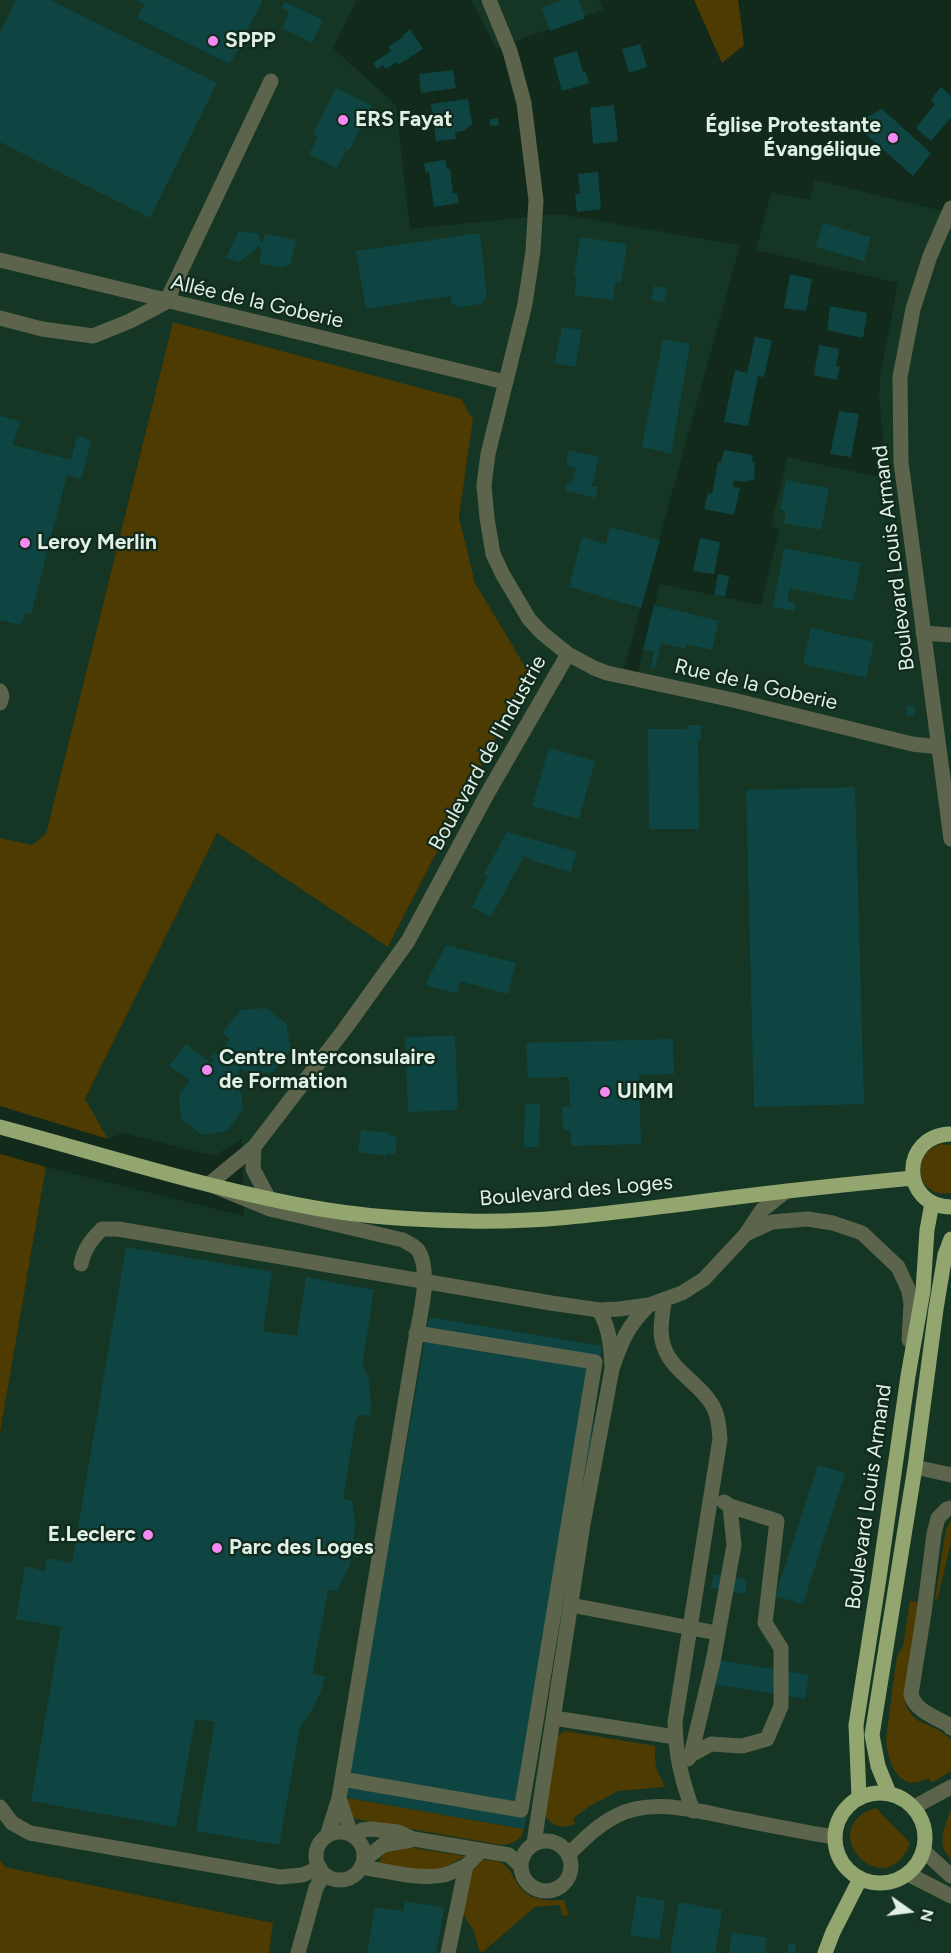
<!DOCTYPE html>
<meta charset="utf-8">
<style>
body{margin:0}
#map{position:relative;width:951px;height:1953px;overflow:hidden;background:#112a1c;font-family:Figtree,sans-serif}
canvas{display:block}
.north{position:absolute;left:879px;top:1881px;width:60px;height:60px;-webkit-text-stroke:4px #112a1c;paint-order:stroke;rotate:104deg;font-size:16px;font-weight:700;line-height:24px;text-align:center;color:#e1f0e6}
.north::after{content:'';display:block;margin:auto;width:21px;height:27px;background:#e1f0e6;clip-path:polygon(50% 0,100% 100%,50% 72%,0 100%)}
</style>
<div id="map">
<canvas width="951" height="1953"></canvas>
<div class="north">N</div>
</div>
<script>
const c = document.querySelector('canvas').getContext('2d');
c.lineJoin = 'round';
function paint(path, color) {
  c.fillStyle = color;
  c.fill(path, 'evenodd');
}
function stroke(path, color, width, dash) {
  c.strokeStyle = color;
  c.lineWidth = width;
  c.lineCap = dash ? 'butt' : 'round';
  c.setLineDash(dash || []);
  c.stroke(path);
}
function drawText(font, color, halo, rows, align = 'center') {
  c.font = font + ' Figtree,sans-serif';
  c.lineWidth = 4.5;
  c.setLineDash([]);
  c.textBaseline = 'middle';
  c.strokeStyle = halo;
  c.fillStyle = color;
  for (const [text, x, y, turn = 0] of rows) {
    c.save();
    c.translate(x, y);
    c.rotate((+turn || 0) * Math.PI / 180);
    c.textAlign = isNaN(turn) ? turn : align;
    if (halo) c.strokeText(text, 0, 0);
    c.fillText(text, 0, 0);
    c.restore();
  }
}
const built = new Path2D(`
 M0 0H357L333 48 396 105 410 229 558 214 740 245 620 683 634 687 660 584 761 605 779 529 771 526 787 457 888 479 879 399 880 377 898 283 756 250 771 192 809 200 815 180 951 213V1953H269L273 1923 5 1867 0 1860V1433L46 1167 244 1216 242 1139 214 1156 123 1133 108 1139 85 1100 217 833 389 946 529 673 475 583 459 517 473 420 173 322 46 834 32 846 0 838Z
 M471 0H599L603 10 496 48Z`);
const green = new Path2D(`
 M694 0H738L744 45 722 63Z
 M173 322 461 399 473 420 459 517 475 583 529 673 388 947 217 833 85 1099 108 1139 0 1106V838L32 845 46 834Z
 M940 1144 951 1145V1193C918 1199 908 1156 940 1144Z
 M0 1154 46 1167 0 1433Z
 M951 1521V1542L937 1601 935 1600 946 1529Z
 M910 1601 919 1603 905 1702C913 1729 935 1721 951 1740V1771L932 1783 928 1778C899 1795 887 1761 886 1738L897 1656 903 1646Z
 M565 1731 655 1746C655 1755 655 1765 658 1773 661 1778 663 1781 664 1787L618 1791 590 1806 573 1818 575 1824C563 1829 552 1827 545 1815L558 1736Z
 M348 1798 524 1829C521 1841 512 1844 501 1845L356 1819 353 1818 347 1807Z
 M876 1808 910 1843C886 1908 811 1828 876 1808Z
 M951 1810V1859C936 1845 944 1827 951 1810Z
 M406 1847 465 1856 444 1869 429 1872 378 1863 385 1852Z
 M0 1860 5 1867 273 1923 269 1953H0Z
 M483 1860C489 1860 497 1860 502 1863 515 1871 515 1891 535 1898 545 1901 554 1900 564 1900L569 1915 563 1916 559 1905 535 1907 484 1951 480 1952 474 1931 466 1919 463 1912 468 1875Z`);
const building = new Path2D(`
 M16 0H50L217 83 150 218 0 142V33Z
 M136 0H263L230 64 137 18 145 4Z
 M564 0H579L585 18 550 31 541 8Z
 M285 2 323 20 312 43 282 28 289 12 282 8Z
 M410 29 423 49 399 64 397 62 386 69 383 65 377 69 373 63 391 51 388 47 403 37 404 34Z
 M640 44 647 67 629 73 622 49Z
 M577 51 583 73 586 72 589 83 562 91 553 58Z
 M453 70 456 88 421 93 419 74Z
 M941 87 951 96V117L931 141 916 128 935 104 931 100Z
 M336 88 372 106 349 151 346 150 337 168 309 154 318 137 313 134Z
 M468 99 472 124 463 131 455 132 456 139 436 141 431 104Z
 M614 105 618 141 593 144 590 108Z
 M882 109 931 153 913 176 854 124Z
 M498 118 499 125 490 126V119Z
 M445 160 447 169H450L453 194 457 193 459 203 434 207 429 172 426 173 424 163Z
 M598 172 601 209 577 212 575 194H580L578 174Z
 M823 223 871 237 864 261 816 247Z
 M239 231 259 234 258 239 263 243 265 234 296 240 291 263 283 268 259 263 262 249 257 245V248L239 262 226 258Z
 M480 233 487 299H484V303L457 308 456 304H452L450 296 366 309 356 251Z
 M580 237 627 244 621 283 615 282 613 300 574 295 577 277 574 276Z
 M790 274 812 279 806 311 784 308Z
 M654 286 667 288 664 302 651 300Z
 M830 306 867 313 863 338 827 330Z
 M562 327 582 330 575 367 555 363Z
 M755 337 772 340 764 377 758 376 748 426 724 422 735 370 747 373Z
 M663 339 690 344 671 454 642 447Z
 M819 345 839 349 836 366H840L837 380 814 375Z
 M839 411 859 414 851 457 830 454Z
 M0 416 20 421 13 445 71 460 77 436 91 440 81 479 67 475 31 614 25 613 21 625 0 620Z
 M569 450 599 457 592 486 598 487 595 498 565 491 567 485 573 481 576 468 566 465Z
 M724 450 753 455 752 462 755 463 754 471 755 479 745 482 734 480 733 487 740 488 734 515 704 509 708 493 712 494 718 462H721Z
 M786 480 829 488 821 530 784 523 786 511 780 510Z
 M610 527 660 540 641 608 569 587 582 537 606 544Z
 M700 538 720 542 714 574 693 571Z
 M784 548 861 563 853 601 790 588 787 601 795 603 794 611 773 607Z
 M718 574 729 576 725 597 714 595Z
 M654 605 719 621 712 650 687 644 686 649 661 643 655 668 651 667 654 652 643 649Z
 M811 628 874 642 866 678 803 664Z
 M906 706H914L915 715 907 716Z
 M687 725H701V739L698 740 699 829H649L648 729H687Z
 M549 748 595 761 579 819 532 806Z
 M855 787 864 1104 754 1107 746 790Z
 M507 832 577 852 571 872 530 860V859L524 856 491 917 472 907 488 876 484 874Z
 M446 945 516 963 508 994 460 981 457 993 425 985Z
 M266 1008 286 1023 291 1049 274 1072 249 1075 240 1068 236 1078 233 1076 231 1079 240 1086 243 1109 227 1131 202 1135 181 1119 179 1095 190 1080 169 1066 186 1044 211 1063 214 1060 210 1057 214 1052 218 1055 230 1039 223 1033 240 1010Z
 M455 1036 458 1110 408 1112 405 1037Z
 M673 1039 674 1074 639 1075 641 1144 571 1146 570 1130H563L562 1107 570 1106 569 1077 528 1078 526 1043Z
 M525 1104H540L539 1147H524Z
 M361 1130 390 1133 389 1136 397 1137 395 1154 387 1153 386 1156 358 1152Z
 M126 1247 272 1272 263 1331 297 1336 306 1277 374 1290 363 1360V1366L369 1380 371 1408 369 1416 359 1414 358 1418H356L343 1499 352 1501 355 1521 354 1540H360L358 1558 351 1556 350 1565 337 1591 328 1590 313 1670V1675L325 1676 323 1685 315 1705 300 1727 279 1845 196 1831 215 1722 195 1719 176 1827 31 1801 61 1627 16 1619 25 1566 45 1571 47 1558 72 1563Z
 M429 1317 602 1346 589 1458 524 1829 344 1797Z
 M818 1465 845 1473 803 1604 775 1596Z
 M714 1574 747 1580 745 1594 711 1588Z
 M705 1658 809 1675 805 1699 701 1682Z
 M637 1896 665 1901 659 1940 630 1935Z
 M405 1901 444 1908 436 1953H367L375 1907 403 1911Z
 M679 1902 722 1910 715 1953H670Z
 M732 1932 767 1938 765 1953H729Z
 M788 1944H796L795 1953H787Z`);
const minor = new Path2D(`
 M489 0 510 51 524 103 536 200 533 251 525 304 488 454 484 485 487 518 493 554 503 575 529 619 542 633 568 654 594 668 607 673 733 700 912 744 939 747
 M951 208 930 256 913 309 900 377 901 462 951 839
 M0 260 505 382
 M0 318 42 329 93 336 130 321 166 302 271 81
 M923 633 951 635
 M0 691 2 696 0 703
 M254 1147 344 1030 408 941 486 796 568 654
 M269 1199 253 1169 254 1147 209 1184 270 1209 403 1240C408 1243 415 1246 418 1250 433 1274 418 1322 414 1349L339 1798 327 1836
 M746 1234 772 1222 807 1219 833 1223 862 1233 898 1267 909 1291 911 1304 909 1340
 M81 1264C84 1249 91 1240 102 1229H118L551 1303 599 1310 619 1309 649 1305 682 1293 704 1279 746 1234 762 1210 786 1191
 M664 1301C663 1315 658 1332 664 1347 672 1371 698 1382 711 1403 718 1413 719 1427 720 1439L675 1722C676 1757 681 1778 693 1811
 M599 1310C610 1329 611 1347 612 1369 621 1342 628 1325 649 1305
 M915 1467 951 1475
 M951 1508 947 1509 938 1518 934 1534 924 1613 911 1694C914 1710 935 1717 949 1725L951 1728
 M571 1605 717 1633
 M554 1718 675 1737
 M691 1755 711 1744 742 1746 767 1739 781 1706V1648L765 1623 777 1521 730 1506
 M688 1759 691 1755 713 1662 734 1545 730 1506 724 1502
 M342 1779 521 1810 529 1764 595 1362 416 1333
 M339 1798 351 1834
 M0 1807 12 1823 30 1833 280 1877 302 1875 320 1868
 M914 1807 951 1787
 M316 1856a24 24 0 1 1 48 0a24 24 0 1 1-48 0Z
 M353 1836 362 1830 371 1829 398 1832 414 1839 509 1855 521 1866
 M521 1866a25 25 0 1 1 50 0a25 25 0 1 1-50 0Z
 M534 1843 583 1524 612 1369
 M924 1851 951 1876
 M569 1854C583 1840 598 1825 616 1816 654 1796 704 1813 743 1820 774 1826 804 1832 835 1837
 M364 1860 383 1845 411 1840
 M361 1867C388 1871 417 1880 444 1875 451 1873 459 1869 466 1866
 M908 1874 951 1896
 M298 1953 316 1888 324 1874
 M448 1953 466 1866 481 1851`);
const major = new Path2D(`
 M0 1127C104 1155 209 1189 315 1208 365 1217 418 1220 468 1221 543 1223 617 1212 691 1203 765 1193 839 1185 913 1178
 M951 1134C900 1135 900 1206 951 1207
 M835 1838a45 45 0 1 1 90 0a45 45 0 1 1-90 0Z
 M889 1793 878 1766 872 1735 915 1467 936 1309 945 1255 951 1239
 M859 1797 856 1725 879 1578 908 1376 923 1291 927 1230 932 1203
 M825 1953 833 1932 860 1879`);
const markers = [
 [213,41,6,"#f28af2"],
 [343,120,6,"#f28af2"],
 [893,138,6,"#f28af2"],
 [25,543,6,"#f28af2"],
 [207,1070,6,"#f28af2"],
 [605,1092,6,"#f28af2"],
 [148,1535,6,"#f28af2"],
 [217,1548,6,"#f28af2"]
];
const poiNames = [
 ["SPPP",225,41],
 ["ERS Fayat",355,120],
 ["Église Protestante",881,126,"right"],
 ["Évangélique",881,150,"right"],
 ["Leroy Merlin",37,543],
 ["Centre Interconsulaire",219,1058],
 ["de Formation",219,1082],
 ["UIMM",617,1092],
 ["E.Leclerc",136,1535,"right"],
 ["Parc des Loges",229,1548]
];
const streetNames = [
 ["Allée de la Goberie",257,302,13],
 ["Boulevard Louis Armand",894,558,-97],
 ["Rue de la Goberie",756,685,13],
 ["Boulevard de l'Industrie",488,753,-61],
 ["Boulevard des Loges",576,1191,-5],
 ["Boulevard Louis Armand",869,1497,-82]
];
paint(built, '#153624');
paint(green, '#4d3b02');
paint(building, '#0e4543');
stroke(minor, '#5c654b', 15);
stroke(major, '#94a66f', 15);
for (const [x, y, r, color] of markers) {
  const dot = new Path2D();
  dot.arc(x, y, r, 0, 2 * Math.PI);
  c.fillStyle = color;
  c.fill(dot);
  stroke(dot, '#112a1c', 2);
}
drawText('bold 21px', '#e1f0e6', '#112a1c', poiNames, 'left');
drawText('21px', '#e1f0e6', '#112a1c', streetNames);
</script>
